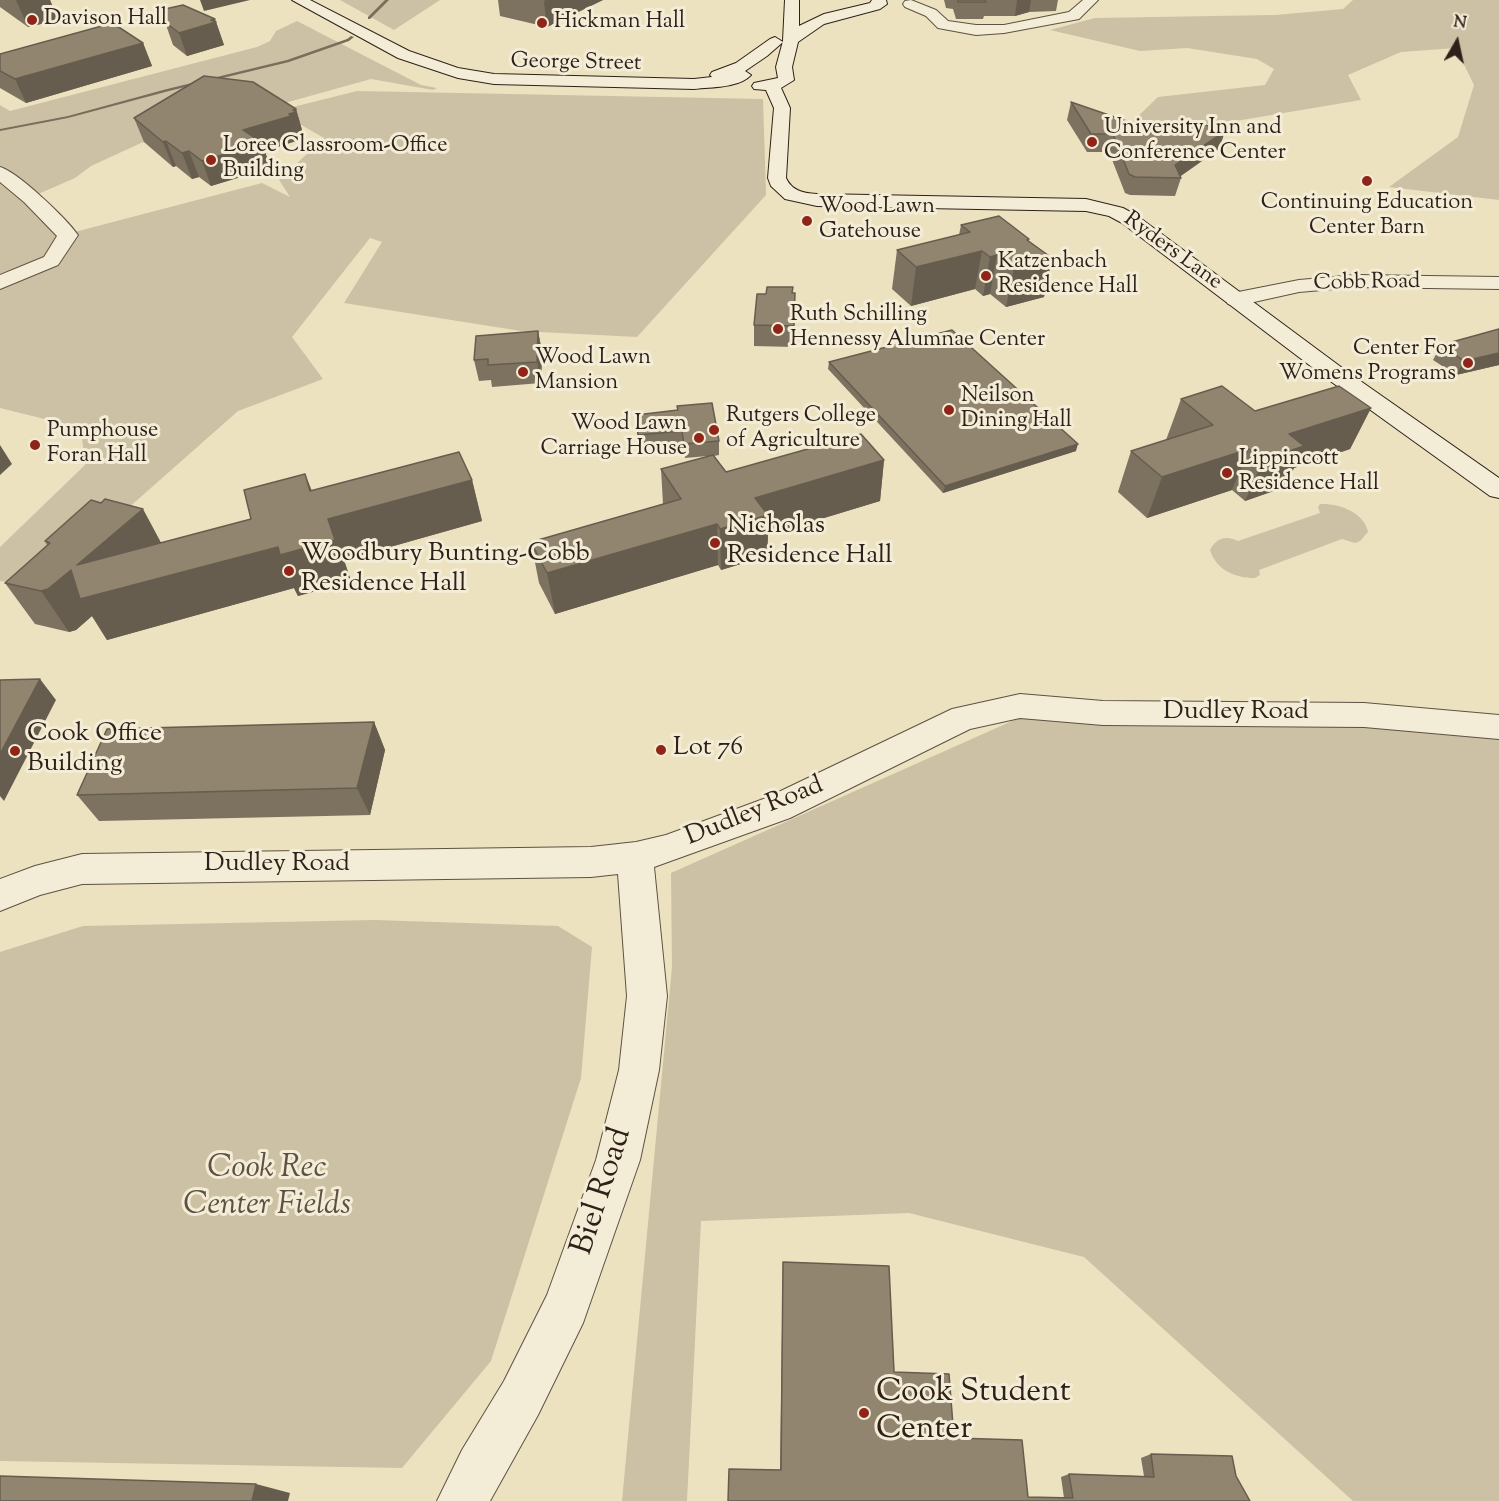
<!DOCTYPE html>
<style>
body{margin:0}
#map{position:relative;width:1499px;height:1501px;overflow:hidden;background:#ece2c0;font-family:"Sorts Mill Goudy",serif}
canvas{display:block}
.north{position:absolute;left:1427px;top:12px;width:60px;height:60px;-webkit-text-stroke:4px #f3ecd6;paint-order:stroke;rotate:9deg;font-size:16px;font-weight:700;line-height:24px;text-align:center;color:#2f2119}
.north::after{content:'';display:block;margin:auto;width:21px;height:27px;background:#2f2119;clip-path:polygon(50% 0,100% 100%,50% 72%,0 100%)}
</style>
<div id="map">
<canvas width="1499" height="1501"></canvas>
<div class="north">N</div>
</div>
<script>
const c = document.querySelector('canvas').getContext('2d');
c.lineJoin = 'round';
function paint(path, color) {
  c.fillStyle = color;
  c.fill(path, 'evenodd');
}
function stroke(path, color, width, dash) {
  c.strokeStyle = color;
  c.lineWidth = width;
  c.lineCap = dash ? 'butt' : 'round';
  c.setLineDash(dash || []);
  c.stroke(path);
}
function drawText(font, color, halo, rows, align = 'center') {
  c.font = font + ' "Sorts Mill Goudy",serif';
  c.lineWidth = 6;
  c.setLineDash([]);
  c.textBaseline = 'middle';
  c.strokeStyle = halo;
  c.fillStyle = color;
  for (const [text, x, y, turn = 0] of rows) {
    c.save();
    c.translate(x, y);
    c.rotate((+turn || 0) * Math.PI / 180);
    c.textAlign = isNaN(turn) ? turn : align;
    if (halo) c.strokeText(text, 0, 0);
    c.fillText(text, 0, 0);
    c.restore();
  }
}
const green = new Path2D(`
 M340 0H440L394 30Z
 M1353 0H1499V200L1389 187 1458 137 1474 85 1456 48 1401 52 1348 75 1361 100 1218 124H1130L1158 97 1265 85 1274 69 1257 59 1187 48 1140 51 1050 30 1095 18 1275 15 1343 9Z
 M297 21 421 85 437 88 433 90 371 79 141 143 91 166 75 178 36 195 67 234 262 183 290 197 279 180 324 138 277 111 357 91 763 99 766 195 637 337 521 331 344 303 382 242 370 238 292 337 323 379 238 411 40 586 0 581V547L85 465 81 428 0 408V105L10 111 257 47 270 41 276 31Z
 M1320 504C1339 503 1365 513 1368 532L1360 541 1355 543 1342 539 1259 570 1260 575 1255 578C1235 578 1216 570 1210 550 1216 538 1226 535 1238 541L1320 513 1318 507Z
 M1039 709 1499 734V1501H1353L1084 1257 909 1213 701 1221 687 1501H622L672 967 671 873Z
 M374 920 558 926 592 947 581 1078 491 1361 402 1468 0 1461V952L83 926Z`);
const stream = new Path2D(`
 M385 0H389L370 19H368V17Z
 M351 36 354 37 349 41 289 62 169 91 68 118 0 131V129L68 116 167 89 287 60 347 39Z`);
const street = new Path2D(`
 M911 0 936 10 948 21 976 25H1004L1069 12 1083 0H1098L1079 19 1004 33 976 35 938 28 926 16 905 7 903 4 905 1Z
 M0 167C18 172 67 219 78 235L58 265 0 289V275L44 257 57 236 24 202 0 182Z
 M1356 275 1499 277V289L1356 287 1299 292 1236 306 1228 304 1225 299 1228 294 1299 280Z
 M1020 694 1103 701 1364 703 1499 715V739L1364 727 1103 725 1020 718 970 729 790 818 654 867 667 996 659 1070 640 1160 583 1323 538 1415 490 1501H437L462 1450 504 1381 547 1295 596 1160 619 1070 627 996 618 874 591 877 82 884 40 895 0 911V879L35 866 82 854 591 847 636 842 666 835 766 798 952 709Z`);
const secondary = new Path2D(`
 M292 0H310L409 51 458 68 494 74 694 79 712 77 710 75 712 72 736 63 770 39 775 37 783 42 767 56 745 71 751 75C739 88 711 87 694 89L494 84 458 78 398 58Z
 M785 0H799V26L824 14 870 3 872 0H886L887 4 880 9 824 24 798 42 792 67 794 80 781 88 790 108 786 178C792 191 803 193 817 194L1086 199 1123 208 1136 215 1349 373 1499 478V498L1490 496 1333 383 1122 223 1109 216 1086 211 817 206 785 199 771 186 768 178 774 108 766 90 754 89 752 86 754 83 778 78 776 67 783 41Z`);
const wall = new Path2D(`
 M0 0H50L58 20 28 27 0 7Z
 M498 0H603L547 27 500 16Z
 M944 0H1058L1056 11 1029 12 1015 16H984L983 19H956L953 9 946 8Z
 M165 22H216L224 45 187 56 173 45Z
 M143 43 152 66 26 103 0 88V54Z
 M1071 102 1135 124 1176 134 1225 131 1219 149 1180 176 1181 178 1175 196 1130 195 1125 193 1109 152H1087L1067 120Z
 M296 109 304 137 298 139 299 140 265 151 270 168 211 186 199 177 192 179 176 166 173 167 144 142 134 118Z
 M961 225 1029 241 1052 258 1044 297 1006 307 990 294 983 296 975 289 911 306 892 289 897 250 959 235Z
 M793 293H795L793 347 754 346V325Z
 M1499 329V365L1456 375 1433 360 1441 345Z
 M538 331 542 352 541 383 492 387 491 380 479 381 474 360Z
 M829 362 1076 451 943 493 828 369Z
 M1181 399 1255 411 1371 408 1350 449 1294 468 1285 487 1245 501 1232 490 1147 518 1118 492 1131 451 1166 440Z
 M677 406 719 441V455L714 456 726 472 884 460 880 501 768 535 767 556 721 570 718 565 555 614 539 583 531 542 663 504 661 469 708 456 685 458 683 445 639 449 636 415 677 410Z
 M305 474 312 491 472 480 482 521 344 560 351 581 298 596 294 588 107 640 92 616 76 630 69 632 35 624 5 583 47 545 45 541 161 543 251 519Z
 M374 722 385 750 370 815 99 821 77 795Z
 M783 1262 894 1372 954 1438 1028 1497 1064 1498 1061 1477 1069 1474 1144 1476 1141 1458 1151 1454 1236 1476 1250 1501H728L780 1470Z`);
const shadedWall = new Path2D(`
 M16 0H50L58 20 28 27Z
 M200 0H250L204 11Z
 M546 0H603L547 27 544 1Z
 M1017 0H1031L1029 12 1015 16Z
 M215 19 224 45 187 56 179 33Z
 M143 43 152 66 26 103 15 79Z
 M296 109 304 137 298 139 299 140 265 151 270 168 211 186 202 161 243 130 289 114 293 110Z
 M1225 131 1219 149 1178 178 1175 165Z
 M166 141 176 166 173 167 163 142Z
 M189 151 199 177 192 179 182 153Z
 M1029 239 1024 265 1052 258 1044 297 1006 307 1014 268 1027 240Z
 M982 251 975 289 911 306 916 267Z
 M997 255 990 294 983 296 990 257Z
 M538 331 542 352 541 383 537 362Z
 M1499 353V365L1456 375 1464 361Z
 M1371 408 1350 449 1294 468 1285 487 1245 501 1263 460 1289 434Z
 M1078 444 1076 451 943 493 945 486Z
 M0 445 12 464 0 475Z
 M1249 449 1232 490 1147 518 1162 477Z
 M884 460 880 501 768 535 767 556 721 570 720 529 755 498Z
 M305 474 321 515 310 491Z
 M472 480 482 521 344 560 351 581 298 596 294 588 107 640 92 616 76 630 69 632 41 591 71 570 143 509 165 550 328 519Z
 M717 524 718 565 555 614 547 573Z
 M40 679 56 700 4 801 0 796V754Z
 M374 722 385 750 370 815 357 788Z
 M256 1484 290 1493 288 1501H252Z`);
const building = new Path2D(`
 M958 0H985L986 2H958Z
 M183 5 215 19 211 20 216 22 179 33 165 22V9Z
 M109 24H114L143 43 15 79 0 71V54Z
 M204 76 253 82 296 109 293 110 296 112 289 114 291 116 243 130 262 143 202 161 189 151 182 153 166 141 163 142 134 118Z
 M1071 102 1135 124 1137 122 1176 134 1195 122 1225 131 1175 165 1181 178 1135 177 1129 174 1113 134H1091Z
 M999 216 1029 239 1027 240 1052 258 1014 268 997 255 990 257 982 251 916 267 897 250 970 232 961 225Z
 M767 287H793L792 293H795L794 326 754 325 757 294H766Z
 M1499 329V353L1464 361 1441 345Z
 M952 330 1078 444 945 486 829 362Z
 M538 331 537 362 488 365V359L474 360 476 336Z
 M1222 386 1255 411 1339 386 1371 408 1289 434 1304 446 1263 460 1249 449 1162 477 1131 451 1213 425 1181 399Z
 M712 403 719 441 684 444 682 431 638 435 636 415 678 410 677 406Z
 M861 434 884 460 755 498 768 515 720 529 717 524 547 573 531 542 681 499 661 469 713 455 726 472Z
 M459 452 472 480 328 519 335 540 280 555 278 547 80 599 71 570 48 589 41 591 5 583 50 543 45 541 91 500 101 503 105 499 143 509 77 565 251 519 244 490 305 474 310 491Z
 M40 679 0 754V680Z
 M374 722 357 788 77 795 107 729Z
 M783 1262 889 1266 894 1372 949 1374 954 1438 1022 1440 1028 1497 1073 1498 1069 1474 1154 1477 1151 1454 1232 1456 1236 1476 1250 1501H728L729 1469 781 1470Z
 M0 1476 256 1484 252 1501H0Z`);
const markers = [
 [32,20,6,"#8f2418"],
 [542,23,6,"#8f2418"],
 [1092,142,6,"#8f2418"],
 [211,160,6,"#8f2418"],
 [1367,181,6,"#8f2418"],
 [807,221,6,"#8f2418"],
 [986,276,6,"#8f2418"],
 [778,329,6,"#8f2418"],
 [1468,363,6,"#8f2418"],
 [523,372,6,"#8f2418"],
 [949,410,6,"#8f2418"],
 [714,430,6,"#8f2418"],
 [699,438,6,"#8f2418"],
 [35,445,6,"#8f2418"],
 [1227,473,6,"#8f2418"],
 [715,543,6,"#8f2418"],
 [289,571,6,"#8f2418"],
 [661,750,6,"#8f2418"],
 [15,751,6,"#8f2418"],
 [864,1413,6,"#8f2418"]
];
const farPoinames = [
 ["Davison Hall",44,20],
 ["Hickman Hall",554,23],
 ["University Inn and",1104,129],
 ["Conference Center",1104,154],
 ["Loree Classroom-Office",223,147],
 ["Building",223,172],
 ["Continuing Education",1367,204,"center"],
 ["Center Barn",1367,229,"center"],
 ["Wood Lawn",819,208],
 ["Gatehouse",819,233],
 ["Katzenbach",998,263],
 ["Residence Hall",998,288],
 ["Ruth Schilling",790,316],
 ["Hennessy Alumnae Center",790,341],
 ["Center For",1456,350,"right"],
 ["Womens Programs",1456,375,"right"],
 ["Wood Lawn",535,359],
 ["Mansion",535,384],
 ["Neilson",961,397],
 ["Dining Hall",961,422],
 ["Rutgers College",726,417],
 ["of Agriculture",726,442],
 ["Wood Lawn",687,425,"right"],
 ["Carriage House",687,450,"right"],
 ["Pumphouse",47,432],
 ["Foran Hall",47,457],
 ["Lippincott",1239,460],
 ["Residence Hall",1239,485]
];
const farStreetnames = [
 ["George Street",576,64,1],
 ["Ryders Lane",1172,252,36],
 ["Cobb Road",1367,284,-1]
];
const poiNames = [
 ["Nicholas",727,528],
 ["Residence Hall",727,558],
 ["Woodbury Bunting-Cobb",301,556],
 ["Residence Hall",301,586],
 ["Cook Office",27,736],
 ["Building",27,766],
 ["Lot 76",673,750]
];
const streetNames = [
 ["Dudley Road",1236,714],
 ["Dudley Road",755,813,-22],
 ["Dudley Road",277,866]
];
const nearParknames = [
 ["Cook Rec",267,1171],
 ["Center Fields",267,1208]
];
const nearStreetnames = [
 ["Biel Road",604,1192,-72]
];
const nearPoinames = [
 ["Cook Student",876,1395],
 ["Center",876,1432]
];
paint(green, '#ccc1a4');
paint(stream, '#7a6d5b');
stroke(street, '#5e5143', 2);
stroke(secondary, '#2f2119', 2);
paint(street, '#f3ecd6');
paint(secondary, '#f3ecd6');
paint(wall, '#7d7260');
paint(shadedWall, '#665d4e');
paint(building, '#918570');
stroke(building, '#665d4e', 1.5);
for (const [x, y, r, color] of markers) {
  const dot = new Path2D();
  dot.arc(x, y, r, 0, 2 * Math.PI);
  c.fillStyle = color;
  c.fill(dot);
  stroke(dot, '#f3ecd6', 2);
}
drawText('22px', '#2f2119', '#f3ecd6', farPoinames, 'left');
drawText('22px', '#2f2119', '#f3ecd6', farStreetnames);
drawText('26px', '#2f2119', '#f3ecd6', poiNames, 'left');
drawText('26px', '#2f2119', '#f3ecd6', streetNames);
drawText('italic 32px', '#5e5143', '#f3ecd6', nearParknames);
drawText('32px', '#2f2119', '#f3ecd6', nearStreetnames);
drawText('32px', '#2f2119', '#f3ecd6', nearPoinames, 'left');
</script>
